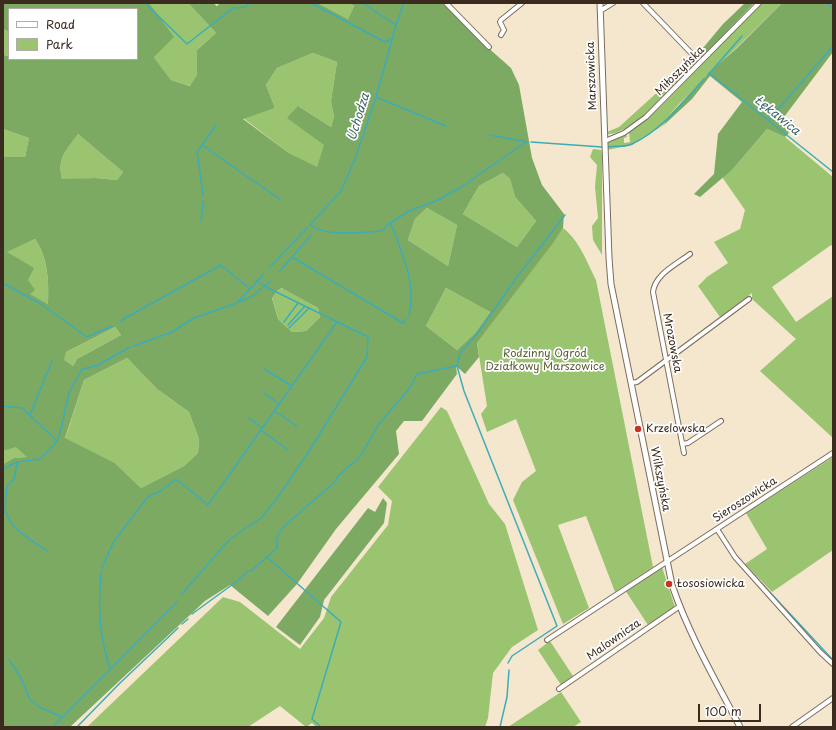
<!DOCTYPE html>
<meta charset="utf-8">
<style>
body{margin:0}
#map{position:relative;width:836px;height:730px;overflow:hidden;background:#f4e7ce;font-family:"Playpen Sans",sans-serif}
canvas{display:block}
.frame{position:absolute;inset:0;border:4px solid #3b2a1e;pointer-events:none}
.legend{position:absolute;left:8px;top:8px;width:130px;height:52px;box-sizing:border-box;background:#fff;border:1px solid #b1aaa5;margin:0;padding:5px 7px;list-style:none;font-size:12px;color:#3b2a1e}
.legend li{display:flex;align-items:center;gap:8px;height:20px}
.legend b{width:20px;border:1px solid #b1aaa5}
.scale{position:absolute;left:698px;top:704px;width:63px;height:18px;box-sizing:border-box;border:2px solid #3b2a1e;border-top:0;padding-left:5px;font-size:12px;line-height:14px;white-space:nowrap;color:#3b2a1e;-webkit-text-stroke:3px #fff;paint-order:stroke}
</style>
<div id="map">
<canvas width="836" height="730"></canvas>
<div class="frame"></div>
<ul class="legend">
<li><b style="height:5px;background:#fff"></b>Road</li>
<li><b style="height:11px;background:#9bc471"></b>Park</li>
</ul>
<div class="scale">100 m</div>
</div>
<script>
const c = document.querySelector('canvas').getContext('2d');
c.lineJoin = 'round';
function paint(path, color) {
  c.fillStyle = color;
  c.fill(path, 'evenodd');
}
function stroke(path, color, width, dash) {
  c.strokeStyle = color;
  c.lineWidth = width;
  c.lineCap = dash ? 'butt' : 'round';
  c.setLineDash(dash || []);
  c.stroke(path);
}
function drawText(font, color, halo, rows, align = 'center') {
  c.font = font + ' "Playpen Sans",sans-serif';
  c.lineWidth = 3.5;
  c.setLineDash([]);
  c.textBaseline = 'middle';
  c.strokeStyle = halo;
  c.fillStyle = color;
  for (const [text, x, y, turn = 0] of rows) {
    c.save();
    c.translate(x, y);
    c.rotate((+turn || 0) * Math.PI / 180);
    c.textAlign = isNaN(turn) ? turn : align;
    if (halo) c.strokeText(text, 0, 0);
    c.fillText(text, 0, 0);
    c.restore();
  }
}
const green = new Path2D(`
 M149 3H188L216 33 197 50V75L191 86 171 80 154 57Z
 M318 3H349L354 6 348 19Z
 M762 3H782L679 104 664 121 665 124 632 145 607 150 608 143 626 134 627 137 624 138V143L630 142 629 132 649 117 661 106Z
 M3 29 9 32V56L5 55 3 56Z
 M313 53 337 62 331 101 334 117 331 127 298 106 325 145 317 168 289 153 243 118 275 108 266 85 277 68Z
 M695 58 699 61C681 79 633 135 608 134L607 132 619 127Z
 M3 129 29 138 25 157H3Z
 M767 129 785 137 833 177V247L831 245 772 287 796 322 833 296V438L760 371 796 339 752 299V293L720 317 698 286 707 277 728 263 714 242 740 229 745 210 722 177 733 169Z
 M78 134 123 172 117 180 96 178 62 180C57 158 66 151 78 134Z
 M593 149 601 150 602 154V255L593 240 592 226 598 218 595 187 597 165 590 157Z
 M503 173 510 179 515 197 536 221 517 247 463 214 479 186Z
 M427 208 457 225 448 266 408 240 415 219Z
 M563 228C579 240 587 262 596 280L653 567 615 592 586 516 558 525 589 608 563 624 513 500 522 482 536 471 516 419 487 432 481 414 487 406 477 343Z
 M35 239C48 258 49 282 48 304L29 294 6 252Z
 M283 288 318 308 320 317 306 331 292 332 278 319 272 297 277 291Z
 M446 288 490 312 475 333 457 350 426 326Z
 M115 327 121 335 77 359 73 366 63 360 66 352Z
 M127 358 157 389 189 412 199 439 198 453 184 466 141 488 115 463 65 439 84 380Z
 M441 407 447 411 489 504 505 524 538 630 512 647 493 673 488 718 485 727H316L312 723 306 727 280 706 248 727H87L223 597 240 602 300 649 324 618 331 597 388 525 392 501 378 487Z
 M16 446 28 457 14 458 3 464V451Z
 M833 457V550L772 592 745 564 767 549 746 513Z
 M661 567H662L675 607 648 625 625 590Z
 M550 641 573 676 561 685 538 650Z
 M561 692 581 722 573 727H508Z`);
const forest = new Path2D(`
 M3 3H149L174 37 154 57 171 80 190 86 197 75V50L216 33 188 3H213L217 6 220 3H318L348 19 354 6 349 3H443L476 37 511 68 519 85 532 158 542 185 564 214 563 228 553 243 477 343 479 357 465 374 456 366 457 374 422 421H404L396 431 399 454 336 529 297 584 268 616 230 585 205 601 70 727H3V464L14 458 27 457 16 447 3 451V157H25L29 138 3 129V56L4 55 9 56V59H137V9H9V32L3 29ZM313 53 337 62 331 101 334 117 331 127 298 106 287 118 324 145 317 167 289 153 243 119 275 108 266 85 277 68ZM78 134 123 172 117 180 96 178 62 179C57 158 66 151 78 134ZM503 173 510 179 515 197 536 221 517 247 463 214 479 186ZM427 208 457 225 448 266 408 240 415 219ZM35 239C48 258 49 281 48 304L30 294 35 290 28 280 34 268 7 252ZM282 288 318 308 320 317 306 331 292 332 278 319 272 298 277 291ZM446 288 490 312 475 333 457 350 426 326ZM115 327 121 335 77 359 73 366 64 360 66 352ZM127 358 157 389 189 412 199 439 198 453 184 466 141 488 115 463 65 438 84 380Z
 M745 3H754L701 59 698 54 723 24Z
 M782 3H833V52L781 121 789 133 785 137 767 129 733 169 700 197 694 194 714 174 718 134 742 102 710 76 692 99 665 124 664 121 712 70 736 49Z
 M383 498 387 503 384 523 324 600 320 617 300 645 276 627 368 508 375 512Z`);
const stream = new Path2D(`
 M145 3 187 44 233 8 246 7 249 3
 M311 3 385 42 393 38
 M363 3 396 25
 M404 3 396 25 376 97 355 159 341 191 310 225C325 237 362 232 382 231L390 223 409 211 438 200 461 187 526 142
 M828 3 833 9
 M709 73 833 172
 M708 75 742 36
 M376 97 446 126
 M768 121 833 46
 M489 135 528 142
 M531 142 602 147
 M202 145 281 200
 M608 147C616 145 624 148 632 144 661 131 684 101 704 79
 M203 195 197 152 216 125
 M201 222 203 201
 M391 224C402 253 417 284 409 316
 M292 257 403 323 406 319
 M269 268 307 228
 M279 272 311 235
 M3 283 41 304 87 337 112 326
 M239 302 251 297 271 281
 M120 321 221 265 250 289
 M284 322 298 303
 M288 325 305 306
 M289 328 309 308
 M133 346 172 332 194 318 237 303 264 274
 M457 366 464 391 557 626 512 656 508 663
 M264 369 292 386
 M264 393 279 404
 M3 406 22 408 56 440
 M275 411 297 426
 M30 415 52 361
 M249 418 262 428
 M261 430 288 450
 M17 463 14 480 7 486C7 493 5 501 5 508 7 528 32 540 47 551
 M3 469 17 462 40 459 50 449 57 441 60 433 69 393 82 369 96 366 130 347
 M267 557 341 622 312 719 321 727
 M102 568 114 541 148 497 162 490 176 479 208 505 337 322
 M101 573C98 606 99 636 110 668
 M752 573 833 660
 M181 595 229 540 261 518 275 501 306 456 367 357 368 337 266 287 257 281
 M192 614 240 579 246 572 251 571 277 548V538L282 528 336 481 337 477 360 457 379 424 409 389 417 374 457 366 460 353 477 334 517 277 565 215
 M182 624 188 619
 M9 660 21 678 30 700 41 708 62 717
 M53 727 177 602
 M77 727 119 684 178 628
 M500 727 507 697 509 670`);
const minor = new Path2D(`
 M446 3 489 47
 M643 3 694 56
 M600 11 613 3
 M501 35 504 30 500 22 501 20 522 3
 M605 141 624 133 646 117 759 3
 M631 383 637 382 749 299
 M682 444 688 443 721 421
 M684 453 653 292C655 274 677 264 690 254
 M717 529 735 557 820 652 833 664
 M547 640 833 453
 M559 689 680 606
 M792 727 833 698`);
const tertiary = new Path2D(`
 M600 3 609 258 611 284 672 585C689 635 716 681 740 727`);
const markers = [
 [638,429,4,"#c8321e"],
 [669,584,4,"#c8321e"]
];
const streetNames = [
 ["Miłoszyńska",680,71,-45],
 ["Marszowicka",592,76,-92],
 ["Mrozowska",672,343,79],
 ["Wilkszyńska",660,479,79],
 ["Sieroszowicka",745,500,-33],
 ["Malownicza",614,640,-35]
];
const parkNames = [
 ["Rodzinny Ogród",545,354],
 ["Działkowy Marszowice",545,367]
];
const poiNames = [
 ["Krzelowska",646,429],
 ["Łososiowicka",677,584]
];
const waterNames = [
 ["Łękawica",777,116,39],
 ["Uchodza",359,117,-73]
];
paint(green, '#9bc471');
paint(forest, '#7caa63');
stroke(stream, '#3dacb9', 1.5);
stroke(minor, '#7c6c5c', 6);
stroke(tertiary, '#7c6c5c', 7);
stroke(minor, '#fff', 4);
stroke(tertiary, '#fff', 5);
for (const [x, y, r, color] of markers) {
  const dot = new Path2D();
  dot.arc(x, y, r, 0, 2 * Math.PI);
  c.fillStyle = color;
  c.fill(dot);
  stroke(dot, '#fff', 1.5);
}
drawText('11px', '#3b2a1e', '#fff', streetNames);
drawText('11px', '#5d603b', '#fff', parkNames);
drawText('11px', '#3b2a1e', '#fff', poiNames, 'left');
drawText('italic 12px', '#3c6464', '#fff', waterNames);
</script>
